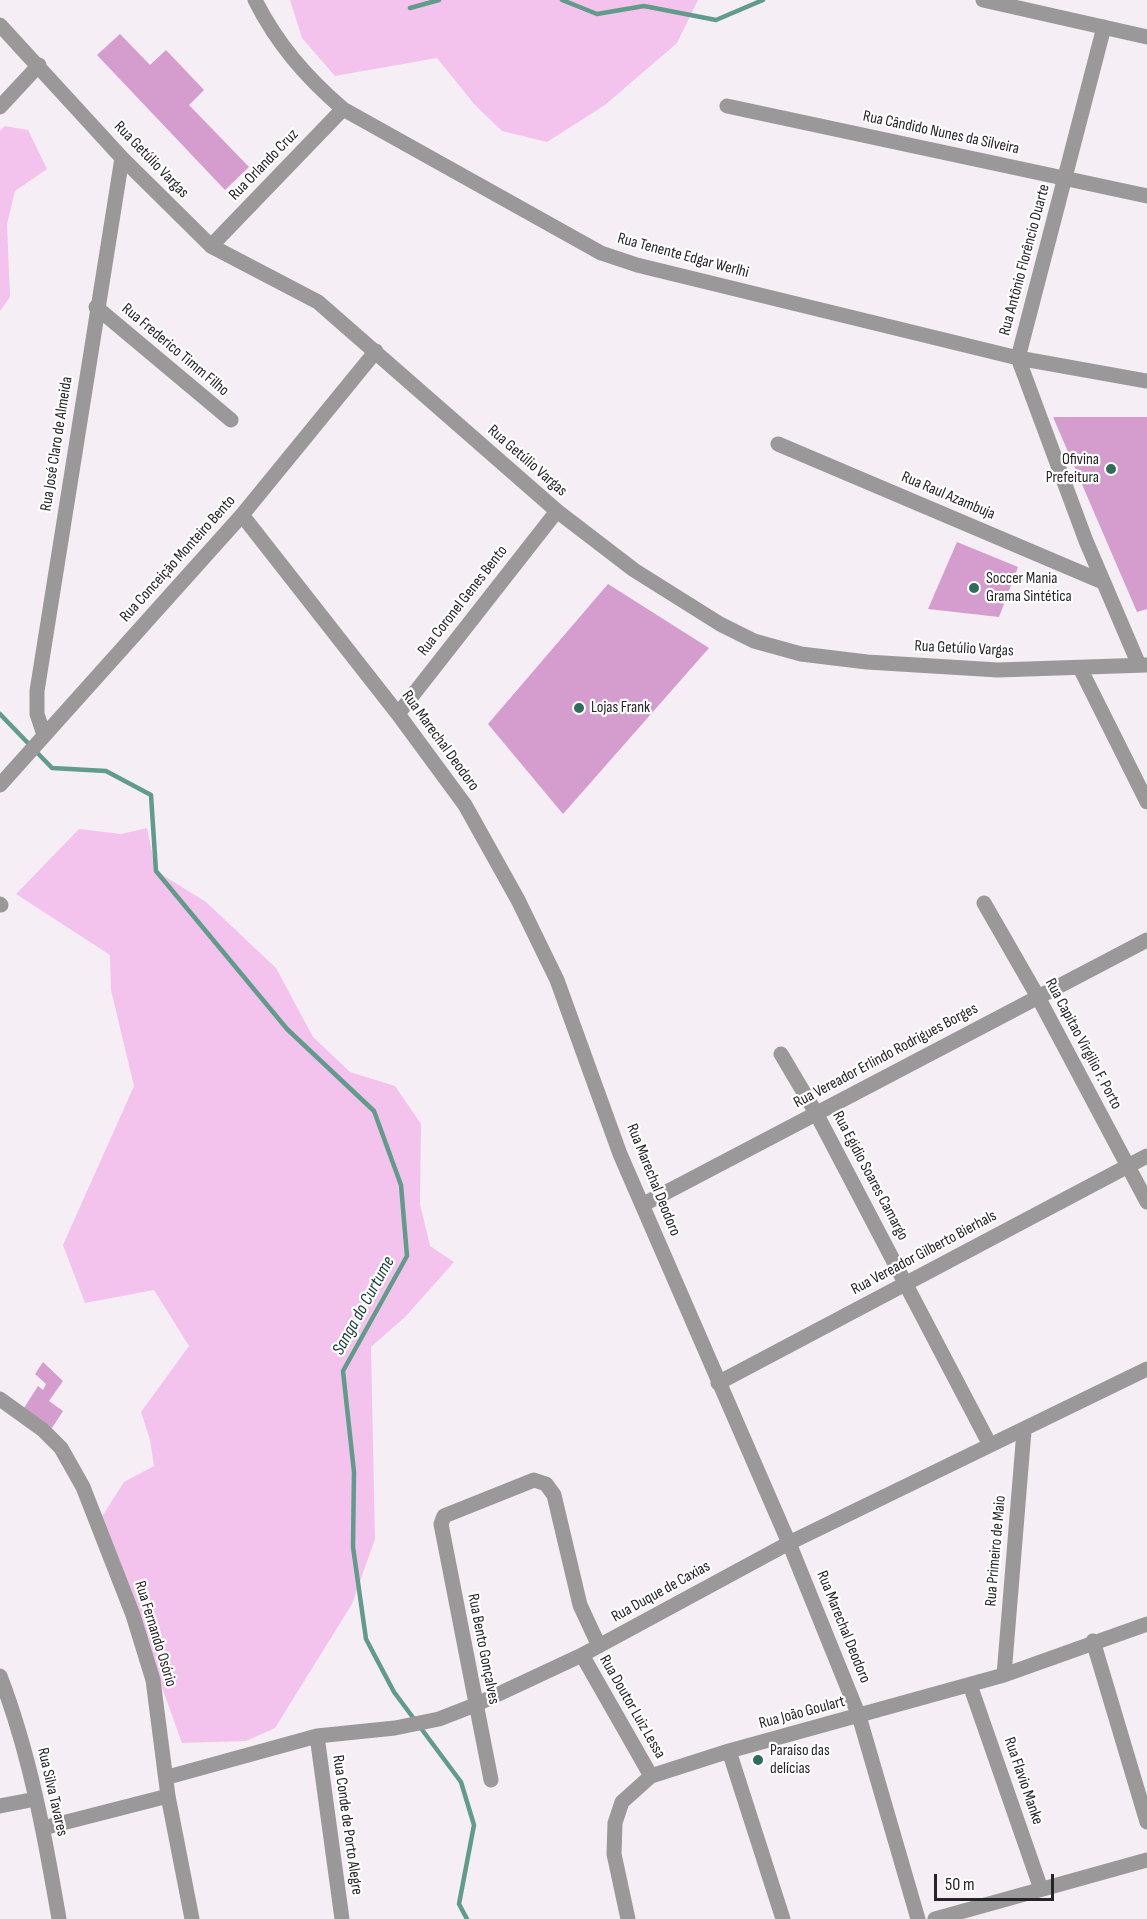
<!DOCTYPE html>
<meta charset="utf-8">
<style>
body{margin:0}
#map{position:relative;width:1147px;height:1919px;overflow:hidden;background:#f5eef4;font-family:"Sofia Sans Condensed",sans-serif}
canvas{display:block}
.scale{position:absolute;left:934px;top:1874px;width:120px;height:27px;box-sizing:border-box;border:3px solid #262426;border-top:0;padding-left:8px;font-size:18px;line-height:21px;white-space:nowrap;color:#262426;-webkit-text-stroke:4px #fff;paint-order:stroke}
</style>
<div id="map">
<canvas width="1147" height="1919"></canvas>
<div class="scale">50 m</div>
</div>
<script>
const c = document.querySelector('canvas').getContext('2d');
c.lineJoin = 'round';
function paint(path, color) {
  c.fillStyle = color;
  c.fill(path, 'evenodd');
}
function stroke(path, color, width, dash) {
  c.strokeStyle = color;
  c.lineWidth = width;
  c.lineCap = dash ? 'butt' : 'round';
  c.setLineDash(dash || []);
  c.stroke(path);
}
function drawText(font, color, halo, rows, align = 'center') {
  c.font = font + ' "Sofia Sans Condensed",sans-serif';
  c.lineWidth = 4.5;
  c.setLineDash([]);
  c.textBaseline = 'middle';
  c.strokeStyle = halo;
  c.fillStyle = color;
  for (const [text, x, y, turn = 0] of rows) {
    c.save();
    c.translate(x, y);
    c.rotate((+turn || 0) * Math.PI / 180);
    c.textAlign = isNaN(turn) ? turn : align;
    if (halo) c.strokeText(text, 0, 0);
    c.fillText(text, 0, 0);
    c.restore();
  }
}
const green = new Path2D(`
 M290 0H698L677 43 605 105 547 142 502 131 474 104 437 58 335 76 302 38Z
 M5 126 28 130 47 169 15 191 7 224 10 297 0 311V131Z
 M147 828 156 871 206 902 276 968 313 1037 350 1072 395 1086 421 1124 420 1204 430 1246 454 1262 406 1316 371 1347 375 1539 352 1604 275 1728 246 1741 182 1743 101 1518 124 1482 154 1466 150 1440 141 1412 189 1346 154 1290 85 1303 63 1245 134 1086 111 990 110 955 16 894 79 829 121 834Z`);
const stream = new Path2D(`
 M562 0 597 14 644 6 716 20 763 0
 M410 8 439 0
 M0 714 52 768 106 771 151 795 156 871 287 1029 374 1111 401 1185 407 1256 343 1371 354 1472 353 1547 366 1639 394 1692 461 1782 474 1825 459 1904 467 1919`);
const building = new Path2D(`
 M120 34 150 65 166 50 204 90 189 105 249 167 225 190 97 55Z
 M1053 417H1147V609L1137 612Z
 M957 542 1018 567 999 617 928 609Z
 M608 584 709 648 563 814 488 724Z
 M43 1362 63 1381 49 1401 63 1411 52 1428 24 1408 38 1386 43 1390 46 1384 35 1374Z`);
const minor = new Path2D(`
 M255 0C277 44 306 77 343 109L601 253 637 265 1018 358 1147 381
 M983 0 1147 37
 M0 25 122 158 211 246 318 302 557 511 634 570 720 624 754 641 801 654 867 662 998 670 1147 665
 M1104 27 1018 358 1086 541 1139 665
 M727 106 1147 196
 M0 107 39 65
 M211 246 343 109
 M96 307 231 420
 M778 444 1103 582
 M242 515 398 714 465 805 518 900 557 980 620 1154 789 1543 859 1716 918 1919
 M1080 668 1147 802
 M398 714 557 511
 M44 735 37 714V691L122 158
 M0 785 242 515 376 351
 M984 903 1038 997 1147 1202
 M0 904 1 905
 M781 1054 816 1113 990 1445
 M642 1205 1147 940
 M718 1383 1147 1156
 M0 1399 43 1430 61 1448 83 1487 133 1615 153 1680 168 1796 192 1919
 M1093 1641 1147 1822
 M582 1655 651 1776
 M1004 1675 1024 1431
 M0 1676C30 1754 45 1837 59 1919
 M970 1685 1041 1889
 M317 1736 342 1919
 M729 1751 783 1919
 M168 1777 317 1736 395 1728 439 1719 475 1705 582 1655 789 1543 1147 1369
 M491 1780 441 1524 444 1516 534 1480 546 1484 554 1495 580 1605 599 1646
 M0 1806 36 1799
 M43 1828 168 1796
 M628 1919 614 1854 615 1823 622 1802 651 1776 729 1751 1004 1675 1147 1624
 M935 1919 1147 1860`);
const markers = [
 [1111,469,6,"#2f6d5b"],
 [974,588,6,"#2f6d5b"],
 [579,708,6,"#2f6d5b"],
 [758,1760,6,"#2f6d5b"]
];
const streetNames = [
 ["Rua Cândido Nunes da Silveira",941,133,12],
 ["Rua Getúlio Vargas",151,160,46],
 ["Rua Orlando Cruz",264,165,-46],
 ["Rua Tenente Edgar Werlhi",683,256,15],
 ["Rua Antônio Florêncio Duarte",1025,260,-75],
 ["Rua Frederico Timm Filho",175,350,40],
 ["Rua José Claro de Almeida",57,444,-81],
 ["Rua Getúlio Vargas",527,461,41],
 ["Rua Raul Azambuja",948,496,23],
 ["Rua Conceição Monteiro Bento",178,559,-48],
 ["Rua Coronel Genes Bento",463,601,-52],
 ["Rua Getúlio Vargas",964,649,3],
 ["Rua Marechal Deodoro",440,741,54],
 ["Rua Capitao Virgilio F. Porto",1083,1044,62],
 ["Rua Vereador Erlindo Rodrigues Borges",886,1056,-28],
 ["Rua Egidio Soares Camargo",870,1176,62],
 ["Rua Marechal Deodoro",653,1180,68],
 ["Rua Vereador Gilberto Bierhals",924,1253,-28],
 ["Rua Primeiro de Maio",996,1551,-85],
 ["Rua Duque de Caxias",661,1592,-29],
 ["Rua Marechal Deodoro",843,1627,68],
 ["Rua Fernando Osório",155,1634,73],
 ["Rua Bento Gonçalves",483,1649,79],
 ["Rua Doutor Luiz Lessa",632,1707,60],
 ["Rua João Goulart",802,1713,-15],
 ["Rua Flavio Manke",1023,1781,71],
 ["Rua Silva Tavares",52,1792,77],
 ["Rua Conde de Porto Alegre",347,1825,82]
];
const poiNames = [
 ["Ofivina",1099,460,"right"],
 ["Prefeitura",1099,478,"right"],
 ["Soccer Mania",986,579],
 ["Grama Sintética",986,597],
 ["Lojas Frank",591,708],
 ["Paraíso das",770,1751],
 ["delícias",770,1769]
];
const waterNames = [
 ["Sanga do Curtume",364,1306,-61]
];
paint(green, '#f3c3ed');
stroke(stream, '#609c89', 4.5);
paint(building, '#d59cce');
stroke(minor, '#9b989a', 15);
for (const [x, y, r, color] of markers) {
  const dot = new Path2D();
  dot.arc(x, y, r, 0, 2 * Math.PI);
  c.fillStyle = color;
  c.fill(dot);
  stroke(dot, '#fff', 2);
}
drawText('16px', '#262426', '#fff', streetNames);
drawText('16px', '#262426', '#fff', poiNames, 'left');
drawText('italic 18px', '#143c30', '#fff', waterNames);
</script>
